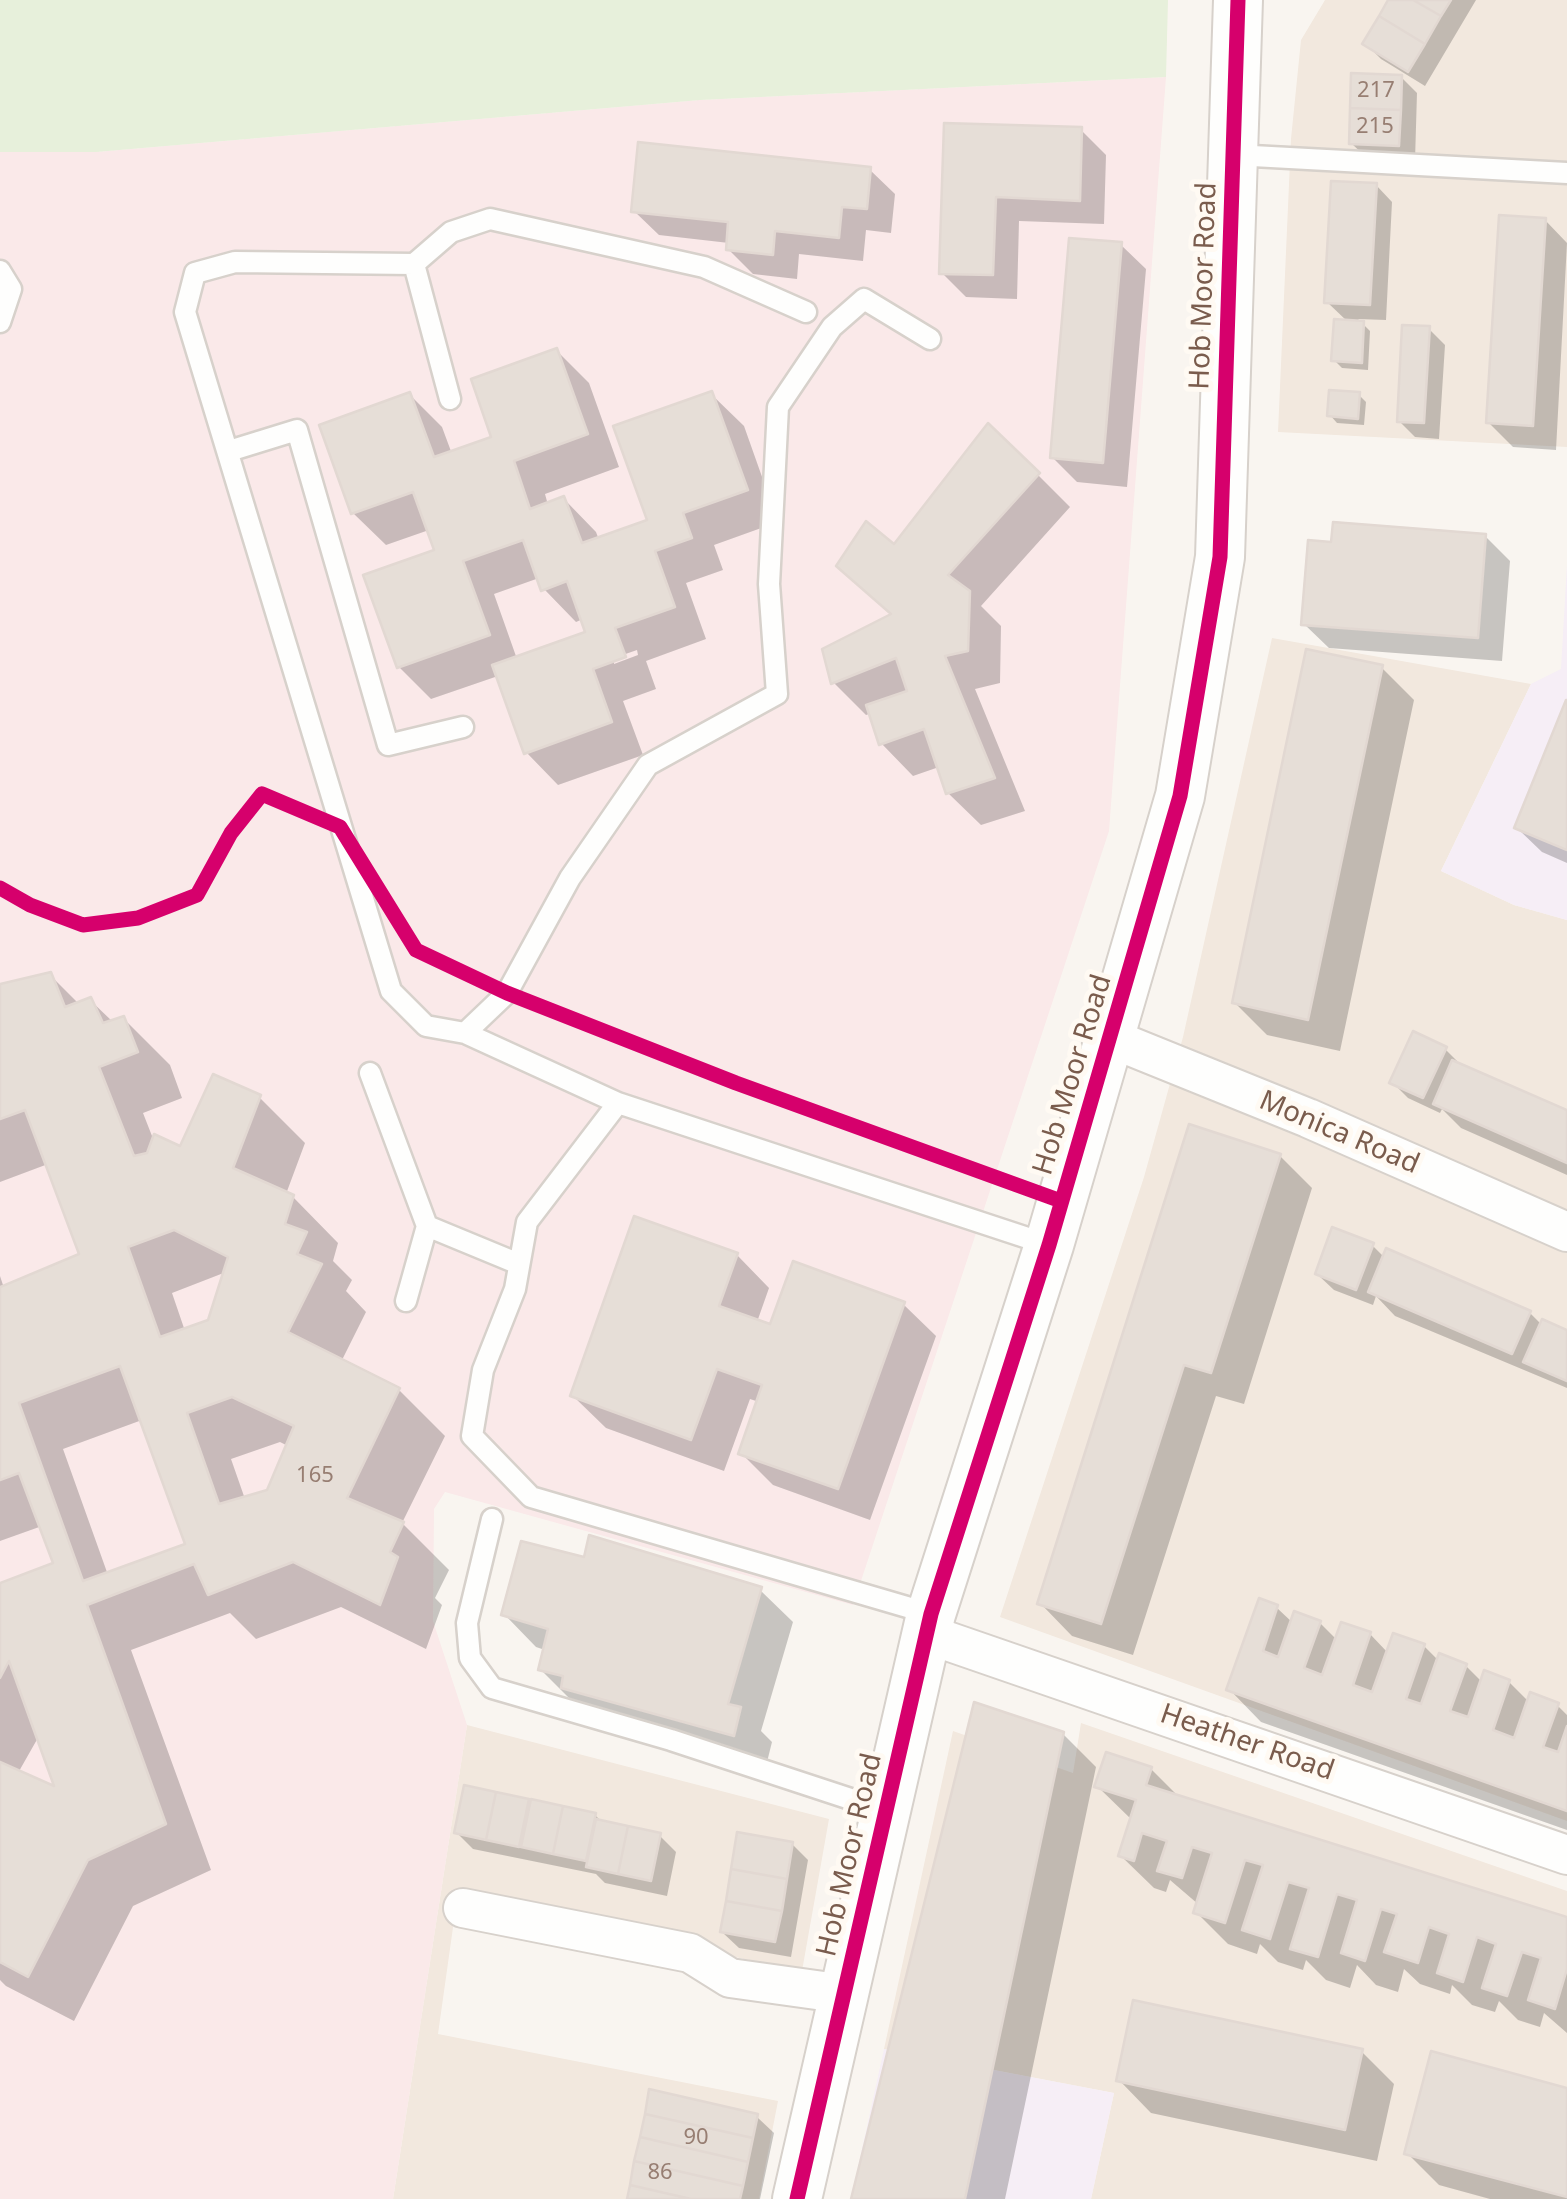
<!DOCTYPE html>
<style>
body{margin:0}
canvas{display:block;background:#f9f5f0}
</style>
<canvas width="1567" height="2199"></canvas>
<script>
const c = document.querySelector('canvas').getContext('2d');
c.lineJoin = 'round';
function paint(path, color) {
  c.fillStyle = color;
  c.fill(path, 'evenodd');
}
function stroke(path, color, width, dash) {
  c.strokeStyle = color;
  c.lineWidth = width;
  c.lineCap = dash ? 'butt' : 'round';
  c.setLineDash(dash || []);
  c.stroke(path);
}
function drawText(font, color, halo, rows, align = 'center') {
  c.font = font + ' "Noto Sans",sans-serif';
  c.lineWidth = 10;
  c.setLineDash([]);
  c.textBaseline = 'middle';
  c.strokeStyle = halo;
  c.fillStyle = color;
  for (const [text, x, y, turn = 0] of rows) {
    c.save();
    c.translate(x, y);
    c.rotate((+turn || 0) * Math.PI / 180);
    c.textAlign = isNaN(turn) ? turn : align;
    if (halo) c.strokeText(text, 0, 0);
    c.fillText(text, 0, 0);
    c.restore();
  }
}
const residential = new Path2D(`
 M1325 0H1567V447L1278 432 1291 139 1301 40Z
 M1272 638 1531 684 1441 871 1514 905 1567 920V1821L1000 1617 1144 1177 1183 1037Z
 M1081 1723 1567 1891V2199H1091L1114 2093 884 2049 953 1731 1073 1773Z
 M467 1725 829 1819 802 1971 457 1899 438 2034 778 2101 759 2199H393Z`);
const education = new Path2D(`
 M1567 564V920L1514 905 1441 871 1531 684 1561 669Z
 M884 2049 1114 2093 1091 2199H851Z`);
const medical = new Path2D(`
 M1166 77 1109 831 853 1605 445 1492 434 1509 433 1621 467 1725 393 2199H0V152H96L700 100Z`);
const green = new Path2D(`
 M0 0H1168L1166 77 700 100 96 152H0Z`);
const shadow = new Path2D(`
 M1391 0H1476L1425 86 1381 59 1365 43Z
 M1401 77 1417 93 1415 161 1368 159 1351 143Z
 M947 125 1081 130 1106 155 1104 224 1019 221 1017 299 966 297 942 273Z
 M870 170 895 194 891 233 866 230 863 261 799 254 797 279 753 274 728 249 729 243 659 235 634 211Z
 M1376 185 1392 202 1386 320 1358 319 1370 331 1368 370 1342 368 1334 360 1348 322 1327 302Z
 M1545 220 1567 243 1556 450 1513 447 1488 422Z
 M1121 245 1146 269 1127 487 1077 482 1052 457Z
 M1429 329 1445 345 1439 439 1415 437 1399 421Z
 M557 351 589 383 619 467 545 494 548 505 564 499 596 532 599 540 650 522 711 394 744 426 778 522 714 545 723 570 686 583 706 639 646 661 656 689 623 701 643 755 558 785 526 752 498 676 431 699 399 667 437 551 429 530 386 545 353 513 410 395 442 427 452 454 495 439ZM539 578 544 589 576 622 583 619 588 633 517 659 494 594ZM637 650 638 655 614 664V658Z
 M1358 394 1366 402 1364 425 1337 423 1330 415Z
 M1038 475 1070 507 981 606 1001 626 1000 683 975 689 1025 811 981 825 948 793 939 767 913 776 881 743 869 714 866 715 834 683 892 616 839 566 895 547Z
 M1485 536 1510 561 1502 661 1329 648 1304 624 1333 544Z
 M1381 667 1414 700 1340 1051 1267 1035 1234 1002Z
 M1567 703V863L1542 852 1517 828Z
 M50 975 79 1004 90 1000 113 1022 124 1019 170 1065 182 1098 143 1113 152 1136 181 1149 260 1098 305 1143 286 1194 293 1197 338 1243 333 1261 352 1280 346 1291 366 1312 341 1362 399 1390 445 1436 402 1523 449 1570 435 1598 442 1605 426 1649 341 1607 256 1639 230 1613 131 1650 211 1870 133 1906 74 2021 6 1986 0 1980V1586L56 1564 42 1526 0 1541V1276L4 1288 82 1255 48 1164 0 1182V987ZM221 1274 225 1276 210 1322 185 1331 172 1293ZM142 1420 188 1545 108 1575 63 1449ZM280 1442 288 1446 268 1492 245 1499 231 1459ZM39 1736 58 1791 18 1773Z
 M1445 1049 1463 1067 1567 1113V1175L1461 1128 1442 1109 1440 1113 1408 1098 1392 1082Z
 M1280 1156 1312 1188 1244 1404 1216 1396 1133 1655 1072 1636 1040 1603Z
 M1372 1245 1385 1258 1530 1313 1542 1325 1567 1332V1388L1395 1316 1376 1296 1373 1305 1334 1290 1317 1274Z
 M737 1255 769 1288 757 1322 771 1327 903 1304 936 1336 870 1520 773 1485 741 1453 759 1402 750 1399 724 1471 606 1428 573 1396Z
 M586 1560 760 1590 793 1622 761 1731 772 1742 766 1766 573 1702 541 1670 545 1650 536 1647 504 1614Z
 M1277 1608 1293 1623H1320L1337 1640 1370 1634 1389 1654 1424 1646 1439 1661 1466 1666 1482 1682H1509L1529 1702 1557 1705 1567 1715V1830L1261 1722 1229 1689Z
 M1063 1734 1096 1767 1005 2199H854Z
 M1151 1769 1180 1798 1567 1920V2033L1544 2013 1540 2027 1518 2020 1499 2001 1495 2012 1472 2005 1452 1985 1450 1994 1420 1984 1404 1969 1398 1992 1376 1985 1357 1965 1350 1988 1326 1980 1306 1960 1303 1970 1278 1962 1260 1944 1257 1954 1228 1944 1196 1912 1198 1904 1170 1880 1166 1892 1154 1888 1121 1856 1132 1820 1097 1786Z
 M466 1788 595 1815 603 1823 659 1835 676 1852 667 1896 605 1883 596 1874 473 1849 456 1832Z
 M792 1844 808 1860 791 1957 739 1948 722 1932Z
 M1361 2051 1394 2084 1377 2161 1151 2113 1119 2080Z
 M1567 2090V2199H1490L1439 2185 1407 2153Z
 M757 2117 774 2133 760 2199H630Z`);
const building = new Path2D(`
 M1388 0H1413L1441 16 1425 44 1379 16Z
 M1413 0H1451L1441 16Z
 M1379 16 1425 44 1408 72 1362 44Z
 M1351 73 1402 75 1401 110 1350 108Z
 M1350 108 1401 110 1399 146 1349 144Z
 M944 123 1082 127 1080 201 996 197 993 275 939 274Z
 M638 142 871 167 867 209 842 207 839 238 775 231 773 255 726 250 728 222 631 212Z
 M1331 181 1377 183 1370 305 1324 303Z
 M1499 215 1546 218 1533 426 1486 423Z
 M1069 238 1122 242 1103 463 1050 458Z
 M1334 319 1364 321 1362 363 1331 361Z
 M1402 325 1430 326 1424 423 1397 422Z
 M557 348 588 434 514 461 530 509 564 496 582 543 647 520 613 426 712 391 748 490 683 513 692 538 655 551 675 607 615 628 626 657 593 669 612 722 524 754 492 665 585 632 567 581 541 591 523 540 463 561 490 635 397 668 363 575 434 550 413 492 351 514 319 425 410 392 434 457 491 437 471 379Z
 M1329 390 1360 392 1358 419 1327 416Z
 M988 423 1040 473 948 575 970 591 968 651 945 656 995 778 946 794 924 729 879 745 866 705 907 691 896 658 831 684 822 649 891 614 836 566 866 521 894 544Z
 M1333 522 1486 534 1478 638 1301 625 1308 540 1331 542Z
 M1306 649 1383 665 1308 1020 1232 1003Z
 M1566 700H1567V850L1514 828Z
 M51 972 65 1007 91 997 103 1023 124 1016 138 1052 99 1067 134 1156 147 1153 154 1134 180 1146 213 1074 261 1095 233 1168 294 1195 285 1224 307 1232 297 1254 322 1264 288 1332 400 1388 347 1498 404 1522 390 1552 398 1557 380 1605 293 1562 208 1595 194 1564 87 1605 166 1824 88 1860 28 1977 0 1962V1762L54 1786 9 1661 0 1678V1583L53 1563 19 1473 0 1480V1287L79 1254 25 1110 0 1119V984ZM174 1230 228 1257 208 1320 160 1337 128 1247ZM120 1366 185 1544 83 1581 19 1403ZM232 1397 294 1426 267 1490 219 1504 187 1413Z
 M1413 1031 1447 1047 1423 1098 1389 1083Z
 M1452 1060 1567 1110V1163L1433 1104Z
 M1189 1124 1281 1154 1211 1373 1184 1365 1101 1624 1037 1604Z
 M634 1216 738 1253 719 1306 770 1324 793 1261 905 1302 838 1489 738 1454 762 1385 717 1369 691 1440 570 1396Z
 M1332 1227 1374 1243 1356 1290 1315 1274Z
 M1386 1248 1531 1311 1512 1354 1368 1292Z
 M1542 1319 1567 1330V1381L1523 1362Z
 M589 1535 762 1587 728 1704 741 1707 734 1736 561 1688 563 1676 538 1670 548 1629 501 1615 521 1541 584 1557Z
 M1259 1598 1278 1605 1263 1651 1278 1657 1294 1611 1321 1621 1304 1668 1322 1675 1341 1622 1371 1632 1353 1685 1372 1692 1393 1633 1425 1644 1406 1699 1421 1704 1439 1653 1467 1664 1450 1711 1468 1717 1484 1670 1510 1680 1493 1730 1514 1738 1530 1692 1559 1703 1543 1747 1558 1752 1567 1726V1811L1226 1690Z
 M974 1702 1064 1732 965 2199H851Z
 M1106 1752 1152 1767 1146 1785 1567 1917V1969L1555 2009 1528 2000 1541 1958 1522 1952 1507 1996 1482 1988 1496 1944 1477 1937 1463 1982 1437 1973 1449 1934 1429 1927 1418 1963 1384 1952 1397 1914 1381 1909 1365 1961 1341 1953 1357 1900 1337 1894 1318 1957 1290 1949 1309 1888 1288 1882 1270 1939 1242 1930 1263 1865 1245 1860 1225 1923 1193 1913 1212 1853 1192 1847 1182 1878 1157 1871 1167 1841 1142 1833 1134 1861 1118 1856 1136 1800 1094 1787Z
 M464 1785 496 1792 486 1840 454 1833Z
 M496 1792 529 1799 519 1847 486 1840Z
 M531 1799 563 1806 553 1854 521 1847Z
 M563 1806 596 1813 586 1861 553 1854Z
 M596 1819 628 1826 618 1874 586 1867Z
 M628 1826 661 1833 651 1881 618 1874Z
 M737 1832 793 1842 787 1879 731 1869Z
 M731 1869 787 1879 782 1911 726 1901Z
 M726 1901 782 1911 775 1942 720 1932Z
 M1133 2000 1363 2049 1345 2130 1116 2081Z
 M1431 2051 1567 2088V2197L1404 2154Z
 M649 2089 758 2114 753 2138 645 2114Z
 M645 2114 753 2138 748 2162 640 2137Z
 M640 2137 748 2162 743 2186 634 2161Z
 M634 2161 743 2186 740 2199H691L630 2185Z
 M630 2185 691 2199H627Z`);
const service = new Path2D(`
 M1234 155 1567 173
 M414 264 450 399
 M0 271 11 289 0 322
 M806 312 704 267 490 219 451 232 414 264 235 262 195 273 185 312 391 991 426 1026 465 1033 618 1103 1049 1245
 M229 451 297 430 388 745 463 727
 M465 1033 507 993 570 878 648 765 777 694 769 584 778 407 832 327 864 299 930 339
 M370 1073 427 1226 519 1264
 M618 1103 527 1222 515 1289 483 1370 472 1436 531 1497 931 1614
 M406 1301 427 1226
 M492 1519 467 1623 470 1658 492 1688 671 1740 884 1810`);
const minor = new Path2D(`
 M1110 1038 1308 1118 1567 1232
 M927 1634 1567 1855
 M463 1908 690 1953 730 1978 845 1994`);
const tertiary = new Path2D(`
 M797 2199 931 1614 1049 1245 1180 796 1220 557 1238 0`);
const cycleway = new Path2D(`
 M0 888 30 905 83 925 138 918 197 895 231 833 262 794 340 827 416 950 507 993 736 1083 1061 1201
 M797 2199 931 1614 1049 1245 1180 796 1220 557 1238 0`);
const numberNames = [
 ["217",1376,91],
 ["215",1375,127],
 ["165",315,1476],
 ["90",696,2138],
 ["86",660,2173]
];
const streetNames = [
 ["Hob Moor Road",1204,286,-88],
 ["Hob Moor Road",1073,1075,-73],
 ["Monica Road",1339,1133,23],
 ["Heather Road",1247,1743,19],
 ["Hob Moor Road",850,1855,-77]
];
paint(residential, '#f2e8de');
paint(education, '#f6eef6');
paint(medical, '#fae9e9');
paint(green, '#e7f0db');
paint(shadow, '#0003');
paint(building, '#e6ded7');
stroke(building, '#e2d8d2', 2.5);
stroke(service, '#d7d1cb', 25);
stroke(minor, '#d7d1cb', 42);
stroke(tertiary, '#d7d1cb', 52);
stroke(service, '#fefefd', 20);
stroke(minor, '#fefefd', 38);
stroke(tertiary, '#fefefd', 48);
stroke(cycleway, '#d6006c', 15);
drawText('22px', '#977e72', null, numberNames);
drawText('28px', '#7a5c4d', '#fffaf3', streetNames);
</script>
